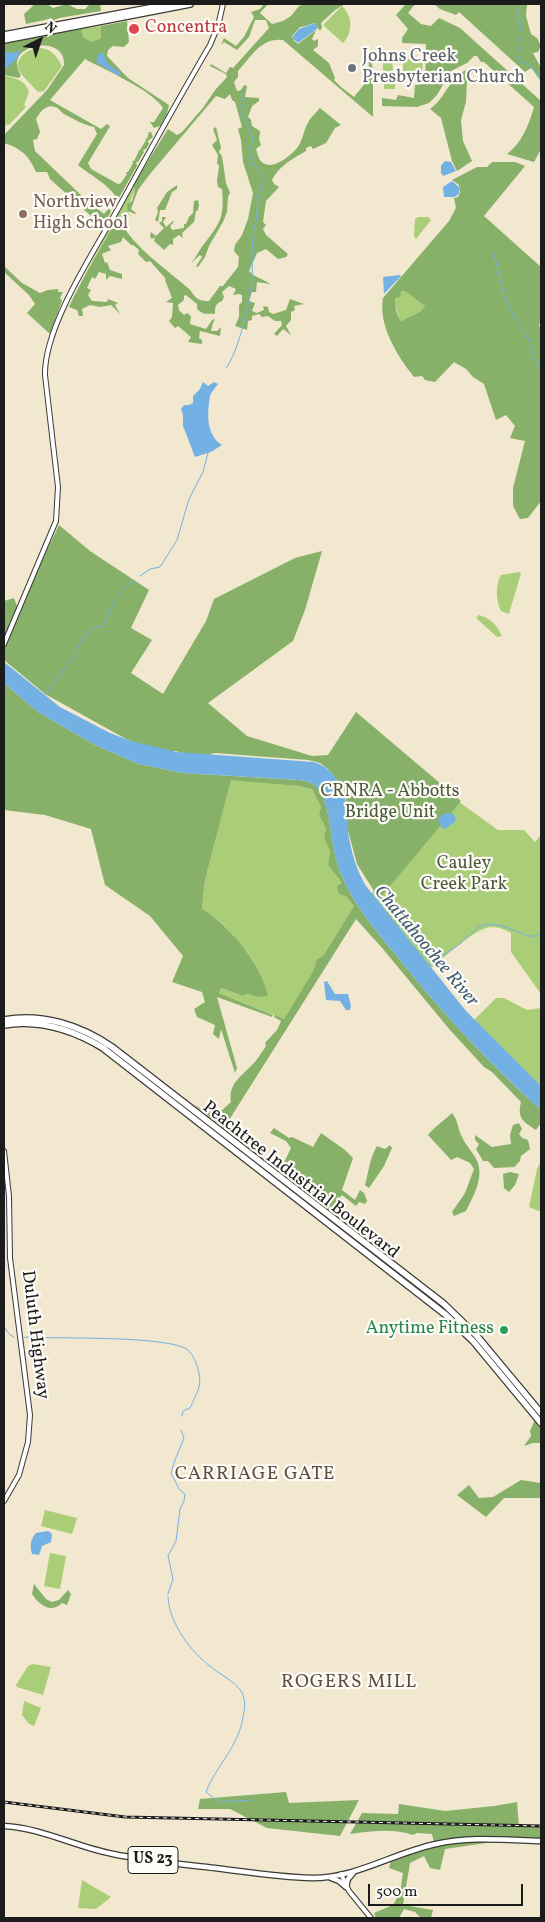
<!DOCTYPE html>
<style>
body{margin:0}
#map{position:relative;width:545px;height:1922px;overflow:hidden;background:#f1e8cf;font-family:Vollkorn,serif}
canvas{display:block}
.frame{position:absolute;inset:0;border:5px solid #1c1c1c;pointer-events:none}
.north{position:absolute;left:15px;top:15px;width:50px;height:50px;-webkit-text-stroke:4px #fdfcf7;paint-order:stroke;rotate:41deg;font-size:14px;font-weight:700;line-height:20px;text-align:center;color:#1c1c1c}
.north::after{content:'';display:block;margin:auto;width:18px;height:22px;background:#1c1c1c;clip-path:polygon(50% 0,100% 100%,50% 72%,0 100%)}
.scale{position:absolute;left:368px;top:1884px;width:155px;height:22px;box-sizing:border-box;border:2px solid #1c1c1c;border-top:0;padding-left:6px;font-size:15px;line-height:18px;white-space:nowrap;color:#1c1c1c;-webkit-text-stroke:4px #fdfcf7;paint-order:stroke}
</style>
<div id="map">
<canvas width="545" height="1922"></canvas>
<div class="frame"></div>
<div class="north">N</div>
<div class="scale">500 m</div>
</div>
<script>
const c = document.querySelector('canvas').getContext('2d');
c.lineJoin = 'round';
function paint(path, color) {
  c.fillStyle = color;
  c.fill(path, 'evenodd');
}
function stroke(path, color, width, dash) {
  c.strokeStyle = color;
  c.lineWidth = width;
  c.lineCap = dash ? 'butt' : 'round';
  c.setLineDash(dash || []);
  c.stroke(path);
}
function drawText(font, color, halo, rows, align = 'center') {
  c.font = font + ' Vollkorn,serif';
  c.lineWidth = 4.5;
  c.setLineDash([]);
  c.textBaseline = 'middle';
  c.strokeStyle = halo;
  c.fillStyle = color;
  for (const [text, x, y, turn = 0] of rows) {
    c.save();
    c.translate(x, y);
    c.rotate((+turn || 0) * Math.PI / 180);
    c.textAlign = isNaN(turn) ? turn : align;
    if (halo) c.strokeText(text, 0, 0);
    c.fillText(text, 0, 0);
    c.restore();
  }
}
const green = new Path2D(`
 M342 6C353 17 353 32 343 43L324 26V24Z
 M101 26V38L92 43 84 38 81 29Z
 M38 48C51 48 56 55 62 66L44 91 38 92 22 75 17 67C19 55 27 50 38 48Z
 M383 55H392L393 71H383Z
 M403 59H423L422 74 403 73Z
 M384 75H395V89H384Z
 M6 76C17 79 25 80 29 92L24 105 26 107 9 125 7 124 4 128V77Z
 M133 185 135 190 128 206 129 214 133 217 129 215 127 216 123 214 121 216 93 264 81 282Z
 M418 217H428L431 220 416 239 414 236 415 219Z
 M400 291 406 292 425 306 421 311 401 321 399 319 395 302Z
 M519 572 521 573 509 614 501 611C496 601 495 586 501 575Z
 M479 615C491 619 496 624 502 636L497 637 476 618Z
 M231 779 298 786 312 789 321 807 319 815 326 829 324 838 330 852 328 865 342 883 346 895 354 906 323 956 317 959 313 971 284 1019 219 993 221 988 243 996 248 994 257 997 268 995C251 963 236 926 202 910L205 880Z
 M455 799 498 830H524L535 842 541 835V994L511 952V933C504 929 494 925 486 928 470 933 443 958 429 970L370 895Z
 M496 998H504L527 1010 541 1008V1089L473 1021Z
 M541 1161V1212L529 1207 537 1169Z
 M45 1510 77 1518 72 1534 41 1526Z
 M50 1553 66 1556 60 1589 44 1586Z
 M33 1664 51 1667 43 1695 17 1687 16 1685 28 1666Z
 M24 1701 41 1708 34 1726 29 1724 22 1715Z
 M82 1880 111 1897 96 1909 78 1908Z`);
const forest = new Path2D(`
 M35 4H47L53 8 67 4 77 9H85L90 4H100L101 11 59 18 52 21 49 19 26 24 24 14Z
 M264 4H268L260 13 272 24 283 21 291 16 299 6 306 4H345L335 10 321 23 322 27 320 31 315 23C309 24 306 27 300 27L292 36 294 41 298 44 316 30 312 39 314 41 318 39V46L313 50 329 63 335 78 334 80 341 87 354 97 367 81 363 75 369 68 368 55 370 53 373 71V117L283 40C261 37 251 57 238 71V77L234 82 237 91 241 90 244 85 247 86 245 97 259 98V101L252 106 248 117 251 120 252 126 260 131 259 139 261 145 256 149C257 152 258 157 260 160 269 173 290 157 297 148 303 141 303 131 308 123 310 118 317 112 320 108L341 125 335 128 326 143 313 149 311 146 306 148V151C292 159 279 166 272 180L274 184 279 187 266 201 263 222 266 225 263 229 266 235 288 254 286 257 278 259 266 249 257 253 249 271C255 278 262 278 270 284L257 282 256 292H252L249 301 255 303 252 311 257 313 264 310 263 306 268 307 269 312 273 314 286 310 290 299 304 304 294 306 295 310 291 312V320L286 326 291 335 283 329 277 336 274 334 282 325 281 321H275L268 316 262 317 259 314 252 316V320L248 321 247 330 235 326 239 317V305L242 302V295L239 294 233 295 236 289 229 286 222 292 224 297 222 301C215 304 215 307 215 314 205 313 205 316 197 309V304L186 295 184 296V300L178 305 179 310 184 315 187 313 191 316 190 324 206 329 212 320 215 319 213 323 211 331H217L221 327 220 336 200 331 199 338 202 340V344L188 342 191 337 178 326 175 328 169 321 172 317 173 303 166 302 172 298 165 280 166 279 150 261 146 262 138 254 139 250 133 245H131L123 237 121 242 108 246 111 250 102 254 105 263 107 262 110 270 122 274V279L110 276 106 280V274L99 272 95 279 92 277 87 288 91 290 88 295 92 301 107 302 108 299 118 303 115 305 120 314 111 305 100 307 90 305 82 309 83 316H79L77 310 69 307C82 278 99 253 114 225L117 224 123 214 129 218 122 223C131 245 170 272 188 288 192 291 194 297 198 299 202 301 206 301 209 301L220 286H223L238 267 239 257 234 251 235 245 242 235 248 219 253 193 243 162 241 140 238 129 242 127 235 102 232 100 230 94 225 99 216 96 150 174 138 190 131 209 136 213 135 214 128 211 127 204 132 201 135 190 133 185 168 129 177 135 182 132 202 109 216 89 227 77 226 74 210 66 211 64 226 73 230 67 233 68 269 28 266 20H255L249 37 237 50 224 42 221 45 224 38 236 46 244 37 254 17 251 12 260 9Z
 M406 4H415L408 13 421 24 431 26 439 18 460 28 541 101V149L534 162 507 154C521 144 529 125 534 107L484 62H481L477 56H474L467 63 451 71 437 95 429 103 417 107 382 106V98L396 100 398 95 414 98 415 85 425 84 426 44 402 43V38L408 29 396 15Z
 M434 4H527L526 16 531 34 537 38 541 46 538 52 533 53 541 68V80L531 68 525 72 459 12 456 15 440 9Z
 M127 21 129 42 124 47 113 46 108 50 107 56 128 78 169 105 167 114 160 126 154 128 150 122H154L163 108C152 90 105 70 85 59L50 100 101 129 107 124 110 126 88 163 91 169 118 184 121 183 127 174 126 172H128L133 163 132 161H134L139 151 138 150H140L146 140 145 138 147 139 149 132H151L153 137 148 141 149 144 146 149 143 150 144 152 138 162H136L137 166 117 201H113L116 197C108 184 90 175 78 165L97 134 94 127C83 125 74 119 64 114 61 112 59 108 55 107 46 104 40 112 36 119L40 132 37 139 33 140 35 151 83 197 82 199 87 204 90 203 104 214 109 208 111 212 105 221 100 224 50 179 47 172H36C29 155 20 148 4 143V135L47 90 64 65C66 32 0 45 21 75L19 78 4 75V43L81 29 84 38 92 42 101 38V26Z
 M469 69 474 71 469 76 467 82 466 102 461 120 463 141 472 161 457 171 452 161 441 118 430 109C446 98 450 75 469 69Z
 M216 127 221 148 219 152 222 156 226 183 230 193 228 197 227 212 223 222 209 246 205 257 198 267 196 266 202 257 200 255 191 263C197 256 201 247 207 240 222 221 224 214 222 189L218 187 217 181 219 166 217 163 218 155 212 145 217 140 213 129Z
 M492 162H515L525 166 484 216 541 267V318L539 326 541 328V501L528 518 520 519 513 506V488L525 441 510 438 515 426 506 415 496 420 484 384 473 377 466 369 454 362 435 382 425 380 422 376 414 377C398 357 378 326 383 298L449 221 456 208 454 198 458 197 460 193 459 185 452 180 477 167H487ZM401 291 406 292 425 306 421 311 401 321C397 317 394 304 396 298L400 297Z
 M177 185V189L172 192 165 210H160L158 222 155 220 158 212 157 208 167 192Z
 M198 200 199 205 198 210 196 211 194 222 182 233 183 238 179 235 173 239V245L170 244 164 250 154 241 155 237 152 239 150 237 151 232 156 236 164 228 159 223 162 221V217H166L163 222 166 227 173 221 174 222 170 226 172 230 184 228V224H186L189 217 193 213 194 201Z
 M4 266 22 283 40 293 48 290 58 289V292H63L60 298 62 301 50 334 27 313 35 304 29 295 4 272Z
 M59 525 90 551 149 590 131 628 152 640 131 673 163 694 206 621 214 599 295 558 322 551 305 610 293 641 208 703 247 736 312 756 328 755 356 712 461 801 379 899 357 864 347 827V804L344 790 328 769 320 763 308 760 215 753 201 757 175 751H156L126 739 45 694 4 660V601L14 598 18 609Z
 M4 683 38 712 95 745 139 764 183 773 299 780C305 781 311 782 316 786 330 798 331 844 337 862 347 896 369 922 391 949 436 1006 487 1062 541 1110V1123L536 1130C523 1121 517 1119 521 1102L492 1072 484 1067 450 1030 383 949 356 919 224 1128 193 1104 208 1113 213 1109 220 1112 231 1102C228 1085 240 1077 251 1066 257 1061 261 1053 266 1046L265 1043 277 1030 281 1021 274 1017 275 1015 284 1019 313 971 317 959 323 956 354 906 346 896 339 894 337 886 342 883 328 865 330 852 324 838 326 829 319 815 321 807 312 789 298 786 231 780 205 880 202 909C228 923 262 966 268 996L257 997 248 994 243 996 221 988 219 993 273 1015 272 1017 217 997 237 1068 235 1073 221 1029 219 1039 213 1034 215 1025 197 1017 194 1009 205 1002 202 992 172 982 183 956 150 916 105 885 91 829 45 815 4 810Z
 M452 1113C459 1122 457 1128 462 1137 465 1144 471 1150 475 1157 486 1175 474 1195 466 1211L454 1216 452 1212 465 1193 474 1169 470 1163 457 1157 451 1160 428 1135C435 1126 444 1121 452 1113Z
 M519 1123 522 1129 519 1134 522 1138 528 1140 530 1149 521 1156 520 1161 514 1167 494 1168 488 1161H483L476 1149 479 1144 475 1140V1135L492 1147 511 1144 510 1135 513 1125Z
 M274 1128 289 1138 292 1137 313 1147 321 1133 345 1150 353 1158 342 1190 355 1200 360 1190 364 1193 367 1201 365 1204 359 1202 356 1206 342 1195 330 1210 281 1169 291 1148 286 1141 270 1133Z
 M390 1145 392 1148 384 1166 369 1188 365 1185C369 1171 369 1160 377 1146L385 1149Z
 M510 1172 519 1174 515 1185 509 1192 504 1188 503 1174Z
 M538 1413 541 1417V1443H533L524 1446 531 1436 530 1431Z
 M521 1480 541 1483V1498H504L486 1517 457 1495 469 1485 479 1498 493 1497Z
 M34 1584 46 1599 52 1602 59 1600 68 1590 71 1594 67 1605 62 1603C51 1614 39 1605 32 1594Z
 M286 1792 289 1803 359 1800 340 1836 267 1828 230 1809H198L200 1799Z
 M517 1802 519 1827H541V1838H520L445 1849 440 1870 430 1868 424 1856 410 1863 403 1905 433 1910 431 1918H421L415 1912 404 1909 399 1918H376L374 1913 393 1905 400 1893 403 1873 389 1868 391 1860 435 1847 432 1834 417 1833 413 1835C393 1828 372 1831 350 1834L362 1813 398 1814 399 1804 445 1811 494 1806Z`);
const water = new Path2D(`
 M315 23 318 28 298 43 293 39V36L299 29Z
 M21 49 16 60 4 70V52L14 53Z
 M99 53H103L108 64 121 73 119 76 96 62Z
 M445 161 451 162 456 171 443 176 441 173V166Z
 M452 181 459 187V194L454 197H444L443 187Z
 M400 275 401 276 384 294 383 277Z
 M203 382 208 386 214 382 218 384C216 387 210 393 210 397 207 413 206 435 222 445L211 452 195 457 183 426V415L181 409 184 405H189L193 403V396L200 389Z
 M4 662 60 707 110 733 131 741 177 752 313 762C332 766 344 788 347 806 349 816 347 827 349 838 352 854 357 871 366 886L466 1011 541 1086V1110C487 1062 436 1006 391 949 369 922 347 896 337 862 331 844 330 798 316 786 311 782 305 781 299 780L183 773 139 764 95 745 38 712 4 683Z
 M448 813 454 814 456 821 445 829 442 828 438 820 442 815Z
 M327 981 335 994H348L351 1006 350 1010H346L340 1001 326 1000 324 982Z
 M48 1531 52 1534 51 1542 42 1546 39 1555 32 1554C30 1546 30 1540 36 1533Z`);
const stream = new Path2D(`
 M519 4 517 9 520 17 518 21 521 28 519 35 521 40 519 44 521 49 517 54 520 61C536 67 532 70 541 81
 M494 254 504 296 512 312 528 339 534 358 541 370
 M226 368C238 354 251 298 252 279 253 265 251 250 253 236 253 231 255 226 256 221 258 207 256 191 266 180L254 164 249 161 253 157 249 154 253 138 241 111 244 102 241 96 242 91
 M140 576 150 569 160 567 177 540 189 499 203 472 208 453
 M45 695 73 657 84 636 95 627 103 626C108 619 109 611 113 604 118 593 126 587 135 580
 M429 965 460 944 478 927 489 924 503 926 528 936H538L541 932
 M4 1327 10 1335 14 1337
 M24 1338 26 1337C54 1339 174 1335 189 1351 196 1359 202 1376 199 1387 197 1394 193 1401 190 1408L183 1411 182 1416
 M168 1594 173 1579 168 1556 176 1541 180 1509 184 1501 185 1494 179 1489 171 1473 175 1460 184 1438 181 1430
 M168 1597C169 1623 191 1652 211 1667 221 1675 234 1681 241 1691 246 1699 245 1709 243 1717 239 1746 216 1766 206 1792L219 1802 253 1800`);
const secondary = new Path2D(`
 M4 644 56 521 58 487 45 375C44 326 95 250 119 207 149 152 179 98 210 45L218 26 223 4
 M4 1151 9 1196 10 1258 30 1415 28 1442 19 1475 4 1501
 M341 1874 349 1891 371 1918`);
const primary = new Path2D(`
 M4 1826C42 1828 76 1847 113 1854 147 1861 181 1864 215 1868 247 1872 279 1877 312 1878 357 1878 393 1853 436 1844 469 1836 507 1840 541 1841
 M331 1878 339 1881 346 1887 348 1879 353 1873`);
const highway = new Path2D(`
 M4 35 171 4
 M4 40 190 4
 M4 1020C42 1013 80 1025 112 1047L444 1304 476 1335 541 1413
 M4 1025C39 1019 73 1030 103 1048L446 1315 473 1341 541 1423`);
const rail = new Path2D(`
 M4 1802 125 1817 541 1826`);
const markers = [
 [134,29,6,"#e0444e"],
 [352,68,5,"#6b7280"],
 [23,214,5,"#8d6e63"],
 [504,1330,5,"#2e9e5b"]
];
const shields = [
 [153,1860,50]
];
const shieldNames = [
 ["US 23",153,1860]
];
const healthNames = [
 ["Concentra",145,29]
];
const worshipNames = [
 ["Johns Creek",362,58],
 ["Presbyterian Church",362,79]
];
const educationNames = [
 ["Northview",33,204],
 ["High School",33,225]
];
const parkNames = [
 ["CRNRA - Abbotts",390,793],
 ["Bridge Unit",390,814],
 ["Cauley",464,865],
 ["Creek Park",464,886]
];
const streetNames = [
 ["Peachtree Industrial Boulevard",300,1181,38],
 ["Duluth Highway",34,1335,83]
];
const leisureNames = [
 ["Anytime Fitness",494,1330]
];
const waterNames = [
 ["Chattahoochee River",425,947,50]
];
const neighbourhoodNames = [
 ["CARRIAGE GATE",255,1476],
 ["ROGERS MILL",349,1684]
];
paint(green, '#aacd77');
paint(forest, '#87b068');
paint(water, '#73b1e5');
stroke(stream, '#73b1e5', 1);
stroke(secondary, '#3c3b37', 6);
stroke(primary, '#3c3b37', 7);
stroke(highway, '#3c3b37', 8);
stroke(secondary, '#fff', 4);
stroke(primary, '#fff', 4.5);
stroke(highway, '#fff', 5.5);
stroke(rail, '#1c1c1c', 3);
stroke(rail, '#fdfcf7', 1, [4]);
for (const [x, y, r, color] of markers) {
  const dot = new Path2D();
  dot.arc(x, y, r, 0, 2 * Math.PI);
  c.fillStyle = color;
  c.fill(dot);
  stroke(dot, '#fdfcf7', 2);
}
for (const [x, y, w] of shields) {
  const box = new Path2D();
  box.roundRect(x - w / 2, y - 13.5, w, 27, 4);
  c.fillStyle = '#fdfcf7';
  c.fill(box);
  stroke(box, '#1c1c1c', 1);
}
drawText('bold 16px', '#1c1c1c', null, shieldNames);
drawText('18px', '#be3a42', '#fdfcf7', healthNames, 'left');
drawText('18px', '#5b616d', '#fdfcf7', worshipNames, 'left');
drawText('18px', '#785e54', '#fdfcf7', educationNames, 'left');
drawText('18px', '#4e5a3c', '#fdfcf7', parkNames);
drawText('18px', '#1c1c1c', '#fdfcf7', streetNames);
drawText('18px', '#27864d', '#fdfcf7', leisureNames, 'right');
drawText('italic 19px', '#435f76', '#fdfcf7', waterNames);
c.letterSpacing = '1px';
drawText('19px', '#5f4c3f', '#fdfcf7', neighbourhoodNames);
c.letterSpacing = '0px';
</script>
